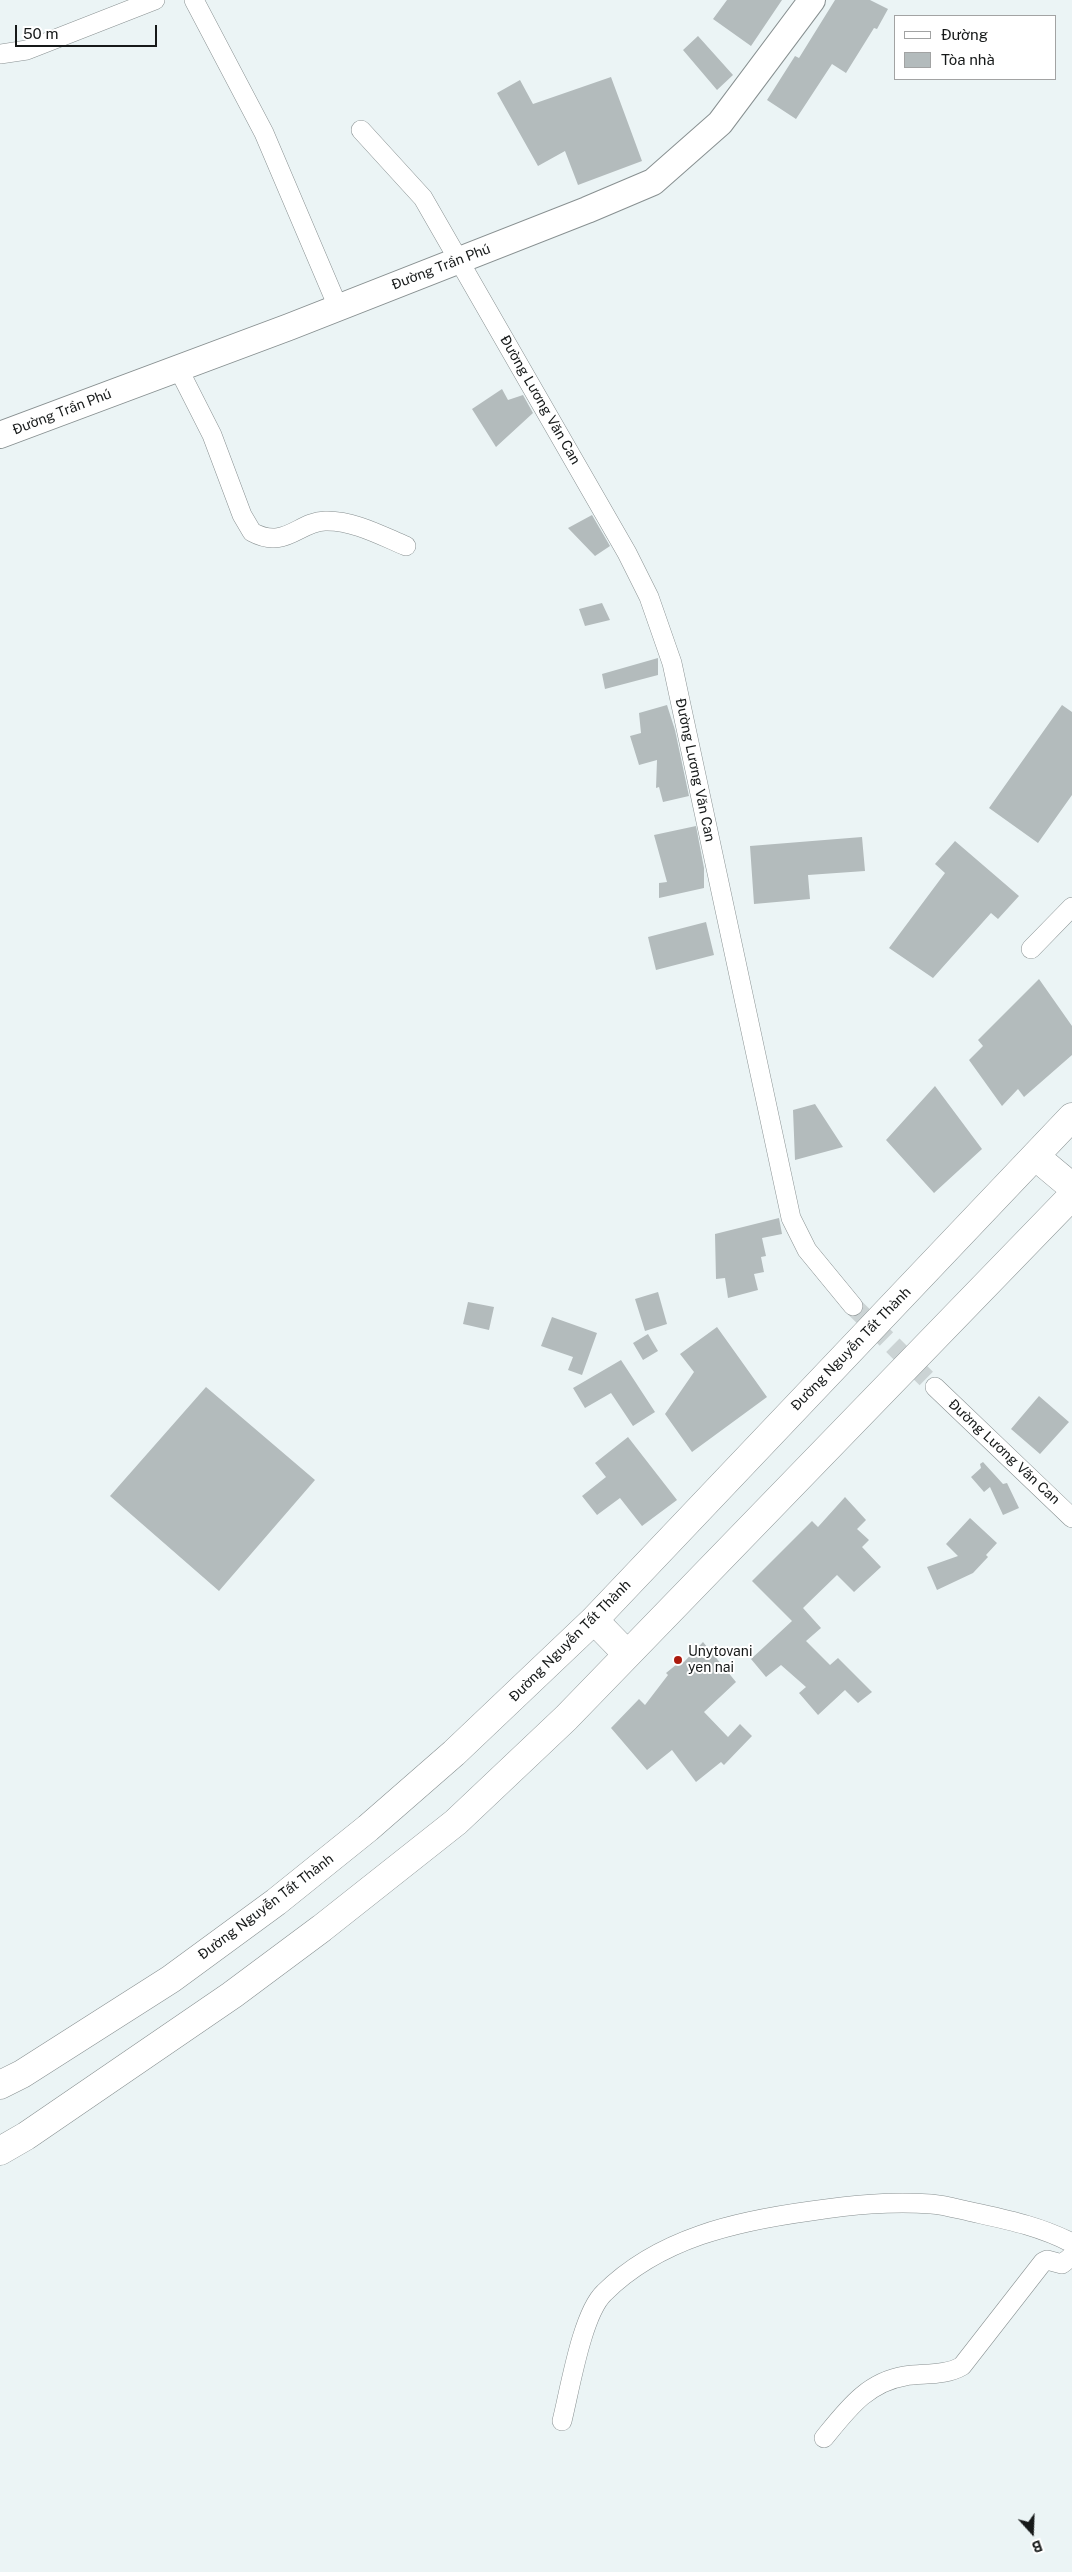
<!DOCTYPE html>
<meta charset="utf-8">
<style>
body{margin:0}
#map{position:relative;width:1072px;height:2572px;overflow:hidden;background:#ebf4f5;font-family:"Public Sans",sans-serif}
canvas{display:block}
.legend{position:absolute;left:894px;top:15px;width:162px;height:65px;box-sizing:border-box;background:#fff;border:1px solid #a2a3a3;margin:0;padding:6px 9px;list-style:none;font-size:15px;color:#161919}
.legend li{display:flex;align-items:center;gap:10px;height:25px}
.legend b{width:25px;border:1px solid #a2a3a3}
.north{position:absolute;left:1007px;top:2507px;width:50px;height:50px;-webkit-text-stroke:4px #fff;paint-order:stroke;rotate:160deg;font-size:14px;font-weight:700;line-height:20px;text-align:center;color:#161919}
.north::after{content:'';display:block;margin:auto;width:18px;height:22px;background:#161919;clip-path:polygon(50% 0,100% 100%,50% 72%,0 100%)}
.scale{position:absolute;left:15px;top:25px;width:142px;height:22px;box-sizing:border-box;border:2px solid #161919;border-top:0;padding-left:6px;font-size:15px;line-height:18px;white-space:nowrap;color:#161919;-webkit-text-stroke:4px #fff;paint-order:stroke}
</style>
<div id="map">
<canvas width="1072" height="2572"></canvas>
<ul class="legend">
<li><b style="height:6px;background:#fff"></b>Đường</li>
<li><b style="height:14px;background:#b3bbbc"></b>Tòa nhà</li>
</ul>
<div class="north">B</div>
<div class="scale">50 m</div>
</div>
<script>
const c = document.querySelector('canvas').getContext('2d');
c.lineJoin = 'round';
function paint(path, color) {
  c.fillStyle = color;
  c.fill(path, 'evenodd');
}
function stroke(path, color, width, dash) {
  c.strokeStyle = color;
  c.lineWidth = width;
  c.lineCap = dash ? 'butt' : 'round';
  c.setLineDash(dash || []);
  c.stroke(path);
}
function drawText(font, color, halo, rows, align = 'center') {
  c.font = font + ' "Public Sans",sans-serif';
  c.lineWidth = 4;
  c.setLineDash([]);
  c.textBaseline = 'middle';
  c.strokeStyle = halo;
  c.fillStyle = color;
  for (const [text, x, y, turn = 0] of rows) {
    c.save();
    c.translate(x, y);
    c.rotate((+turn || 0) * Math.PI / 180);
    c.textAlign = isNaN(turn) ? turn : align;
    if (halo) c.strokeText(text, 0, 0);
    c.fillText(text, 0, 0);
    c.restore();
  }
}
const building = new Path2D(`
 M727 0H782L751 46 713 19Z
 M835 0H870L888 9 877 29 874 28 846 73 832 64 796 119 767 100 795 56 799 58Z
 M698 36 733 75 717 90 683 50Z
 M611 77 642 161 578 185 565 151 538 166 497 93 520 80 533 104Z
 M502 389 508 400 523 395 533 413 496 447 472 409Z
 M592 515 610 546 595 556 568 528Z
 M602 603 610 620 585 626 579 609Z
 M658 658V675L605 689 602 674Z
 M667 705 675 730 689 796 663 802 659 787 656 788 657 760 639 765 630 736 641 733 639 713Z
 M1062 705 1072 712V795L1038 843 989 808Z
 M696 826 704 868V888L659 898V883L667 882 654 835Z
 M862 837 865 871 808 875 810 899 754 904 750 846Z
 M955 841 1019 896 998 919 991 913 933 978 889 948 945 873 935 864Z
 M706 922 714 955 656 970 648 937Z
 M1039 979 1072 1026V1055L1024 1097 1018 1089 1002 1106 969 1060 983 1046 978 1040Z
 M935 1086 982 1149 934 1193 886 1140Z
 M815 1104 843 1147 795 1160 793 1110Z
 M779 1218 782 1234 762 1238 766 1256 761 1257 764 1272 754 1274 758 1290 728 1298 725 1278 716 1279 715 1234Z
 M658 1292 667 1324 645 1331 635 1299Z
 M468 1302 494 1307 489 1330 463 1324Z
 M552 1317 597 1333 582 1375 568 1370 573 1357 541 1346Z
 M717 1327 767 1397 692 1452 665 1414 694 1372 680 1354Z
 M648 1334 658 1351 643 1360 633 1343Z
 M621 1360 655 1412 633 1426 611 1393 585 1408 573 1388Z
 M206 1387 315 1480 219 1591 110 1496Z
 M1039 1396 1069 1422 1040 1454 1011 1429Z
 M628 1437 677 1500 642 1526 620 1498 597 1515 582 1496 606 1477 595 1463Z
 M983 1462 1003 1484 1007 1483 1019 1508 1003 1515 990 1487 984 1492 971 1477 981 1468 980 1464Z
 M845 1497 866 1520 857 1529 869 1540 862 1547 881 1567 854 1592 837 1575 803 1608 821 1628 806 1641 830 1665 838 1658 872 1692 858 1703 845 1690 818 1715 799 1693 806 1687 781 1665 766 1677 751 1659 792 1621 752 1581 812 1521 818 1527Z
 M970 1518 997 1543 986 1555 988 1557 973 1573 937 1590 927 1567 958 1556 946 1544Z
 M703 1642 736 1682 704 1712 728 1737 740 1724 752 1736 724 1765 721 1762 696 1782 672 1750 647 1770 611 1728 639 1699 645 1705 668 1675 666 1673 682 1660 684 1662Z`);
const streetTunnel = new Path2D(`
 M853 1306 935 1387`);
const street = new Path2D(`
 M194 0 264 133 338 307
 M0 54 27 50 155 0
 M361 130 423 198 627 553 649 597 672 663 791 1218 807 1250 853 1306
 M178 368 212 435 242 515 252 532C285 550 298 522 325 521 353 520 382 536 406 546
 M1031 949 1072 907
 M935 1387 1072 1518
 M562 2421C570 2389 582 2314 604 2293 659 2238 737 2221 811 2211 852 2205 890 2201 931 2204 945 2205 958 2209 972 2212 1008 2220 1039 2226 1072 2243
 M824 2438C847 2410 867 2382 905 2376 924 2373 945 2376 962 2366L1043 2262 1047 2260 1062 2264 1072 2256`);
const secondary = new Path2D(`
 M0 435 289 327 587 210 653 182 720 123 812 0`);
const primary = new Path2D(`
 M1035 1156 1072 1187
 M594 1620 627 1654
 M0 2085 22 2074 171 1979 276 1902 368 1828 454 1753 594 1620 1072 1117
 M0 2151 26 2136 232 1995 322 1928 456 1822 566 1718 1072 1196`);
const markers = [
 [678,1660,5,"#ab1a0d"]
];
const streetNames = [
 ["Đường Trần Phú",441,267,-21],
 ["Đường Lương Văn Can",540,400,60],
 ["Đường Trần Phú",62,412,-21],
 ["Đường Lương Văn Can",695,770,78],
 ["Đường Nguyễn Tất Thành",851,1349,-46],
 ["Đường Lương Văn Can",1004,1452,43],
 ["Đường Nguyễn Tất Thành",570,1641,-45],
 ["Đường Nguyễn Tất Thành",266,1907,-37]
];
const poiNames = [
 ["Unytovani",688,1652],
 ["yen nai",688,1668]
];
paint(building, '#b3bbbc');
stroke(streetTunnel, '#cbd3d4', 19, [19, 9]);
stroke(street, '#889091', 20);
stroke(secondary, '#889091', 28);
stroke(primary, '#889091', 29);
stroke(street, '#fff', 19);
stroke(secondary, '#fff', 26);
stroke(primary, '#fff', 28);
for (const [x, y, r, color] of markers) {
  const dot = new Path2D();
  dot.arc(x, y, r, 0, 2 * Math.PI);
  c.fillStyle = color;
  c.fill(dot);
  stroke(dot, '#fff', 2);
}
drawText('14px', '#161919', '#fff', streetNames);
drawText('14px', '#161919', '#fff', poiNames, 'left');
</script>
